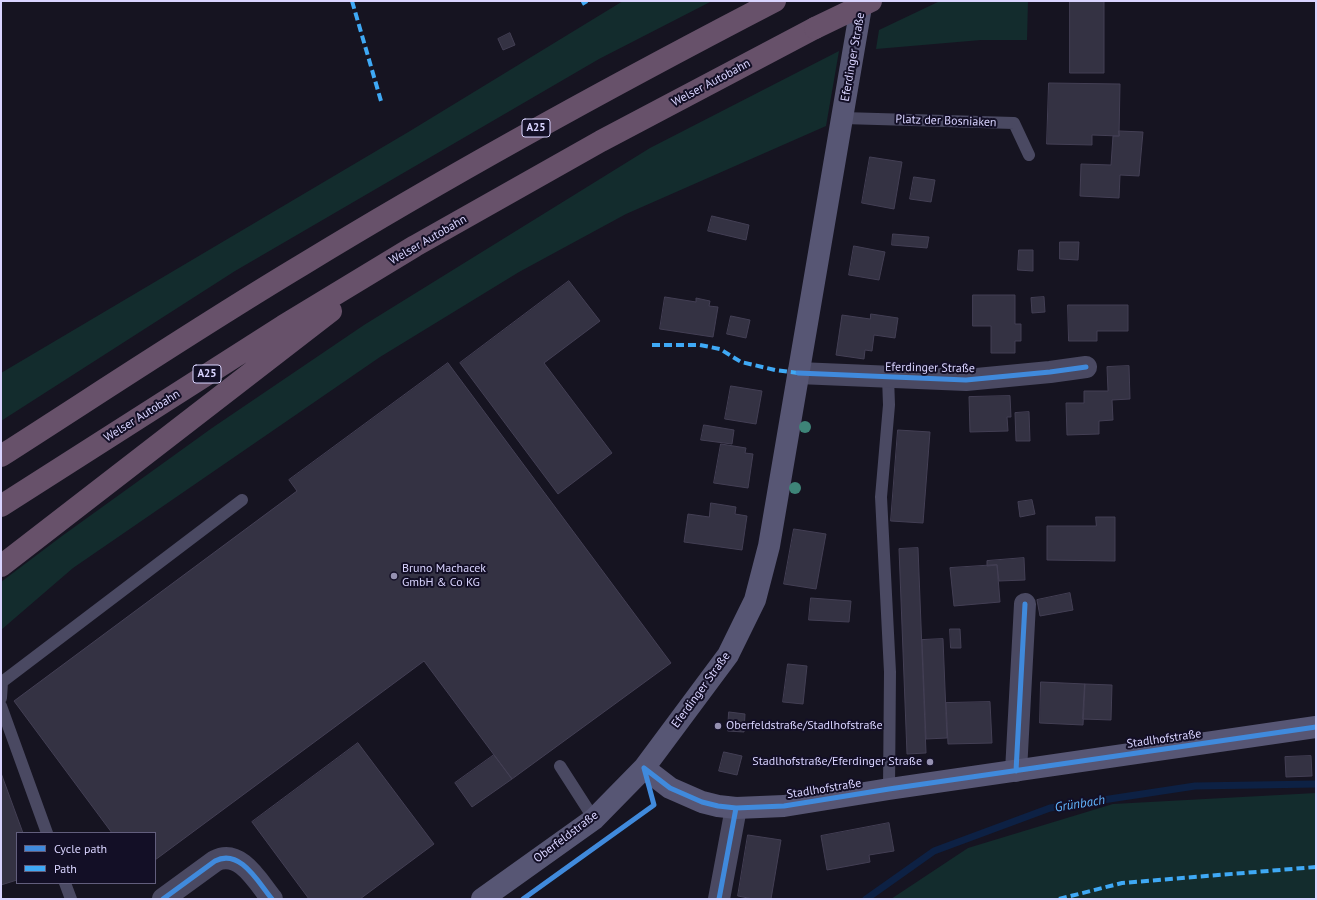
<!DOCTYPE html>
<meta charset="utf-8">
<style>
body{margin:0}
#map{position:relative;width:1317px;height:900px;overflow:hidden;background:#161421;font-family:"PT Sans",sans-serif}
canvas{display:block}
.frame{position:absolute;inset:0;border:2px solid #d9d4ff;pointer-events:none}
.legend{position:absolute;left:16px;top:832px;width:140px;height:52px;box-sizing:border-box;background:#130f26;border:1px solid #625e7d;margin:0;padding:5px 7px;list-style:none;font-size:12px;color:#d9d4ff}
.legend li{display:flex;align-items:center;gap:8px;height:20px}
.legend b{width:20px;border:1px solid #625e7d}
</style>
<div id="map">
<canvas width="1317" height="900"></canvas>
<div class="frame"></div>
<ul class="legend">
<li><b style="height:5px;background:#408adc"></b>Cycle path</li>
<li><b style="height:5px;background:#3fa9f5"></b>Path</li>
</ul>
</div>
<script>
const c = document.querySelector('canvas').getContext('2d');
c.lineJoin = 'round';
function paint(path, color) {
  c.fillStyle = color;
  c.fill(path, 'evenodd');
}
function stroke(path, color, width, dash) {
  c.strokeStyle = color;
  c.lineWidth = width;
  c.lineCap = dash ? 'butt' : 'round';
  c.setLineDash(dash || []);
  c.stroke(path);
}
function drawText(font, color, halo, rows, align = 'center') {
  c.font = font + ' "PT Sans",sans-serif';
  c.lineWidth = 4;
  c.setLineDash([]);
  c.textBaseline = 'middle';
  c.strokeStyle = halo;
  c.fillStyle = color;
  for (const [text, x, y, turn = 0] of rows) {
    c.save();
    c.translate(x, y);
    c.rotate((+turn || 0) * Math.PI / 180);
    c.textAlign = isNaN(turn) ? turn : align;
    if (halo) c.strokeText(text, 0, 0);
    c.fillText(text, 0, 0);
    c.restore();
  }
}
const green = new Path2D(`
 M623 1H712L599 59 235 271 1 421V373L410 131Z
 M940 1H1028L1027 40H981L876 49 879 30Z
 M839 51 826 126 626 214 519 272 380 357 73 568 1 630V582L62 536 212 428 364 325 650 148Z
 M1316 793V899H891L968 848 1113 804Z`);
const stream = new Path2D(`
 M866 899 934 851 1050 808 1195 786 1316 784`);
const building = new Path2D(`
 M1070 1H1104V73H1070Z
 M510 33 515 45 503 50 498 39Z
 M1049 83 1120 84 1119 136 1092 135V145L1047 144Z
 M1119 131 1143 132 1139 176 1120 175 1119 198 1080 196 1081 164 1111 165 1113 136H1119Z
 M870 157 902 162 894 209 862 203Z
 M914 177 935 180 931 202 910 199Z
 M712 216 749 225 746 240 708 231Z
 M893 234 929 237 927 248 892 245Z
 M1060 242H1079L1078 260 1060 259Z
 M854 246 885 252 879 280 849 275Z
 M1019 250H1033V271L1018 270Z
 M569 281 600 321 544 363 612 453 558 494 460 363Z
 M973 295H1015V324H1021V341H1015V353H991V326H973Z
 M665 297 696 302V298L710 301 709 306 718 307 713 337 660 329Z
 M1044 297 1045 312 1032 313 1031 298Z
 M1068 305H1128V331H1097V341H1069Z
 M871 314 898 318 895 338 874 335 872 351 865 350 864 359 836 355 842 315 870 319Z
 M731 316 750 320 746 338 727 334Z
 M448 363 671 663 512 779 424 661 155 860V833H112L14 701 297 491 289 480Z
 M1129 366 1130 399 1112 400 1113 420 1099 421V434L1067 435 1066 403H1084V391H1108L1107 367Z
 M731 386 762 391 756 424 725 419Z
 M1010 396 1011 417H1007L1008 431 970 432 969 397Z
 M1029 412 1030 441H1016L1015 413Z
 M704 425 734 430 732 444 701 440Z
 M898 430 930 432 923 523 891 521Z
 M721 444 746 448 745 453 753 454 748 488 714 483Z
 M1032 500 1035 514 1020 517 1018 502Z
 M711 503 736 507 735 514 747 516 742 550 684 542 688 514 709 517Z
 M1096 517H1115V561L1047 560V526H1096Z
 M794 529 826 534 816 589 784 584Z
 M918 548 926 753 907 754 899 549Z
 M1024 558 1025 580 999 581 997 565 987 566V561Z
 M997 565 1000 602 954 606 950 568Z
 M1070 593 1073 610 1040 616 1037 600Z
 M811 598 851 601 849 622 809 620Z
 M950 629H960L961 648H951Z
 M943 639 947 738 926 739 922 640Z
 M788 664 807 666 803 704 783 702Z
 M1041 682 1085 684 1083 725 1040 723Z
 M1085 684 1112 685 1111 720 1083 719Z
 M990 702 992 743 948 744 946 703Z
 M729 712 745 714 744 732 728 731Z
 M358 743 434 844 360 899H309L252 822Z
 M724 752 742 756 737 775 719 771Z
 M494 755 512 779 472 807 455 783Z
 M1311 756 1312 776 1286 777 1285 757Z
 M1 773 23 833H17V880L1 885Z
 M889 823 894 851 869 855 870 862 827 870 821 836Z
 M748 835 781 840 771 899H753L738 896Z`);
const lane = new Path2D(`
 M843 118 1014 123 1029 155
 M888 377 889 405 881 497 890 672 889 789
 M1 698 2 682 242 500
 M1 706 47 833
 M560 766 594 819
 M65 883 71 899`);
const street = new Path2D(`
 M798 373 966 380 1050 372 1086 367
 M1016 771 1025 604
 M163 899 215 861C240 848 258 882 272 899
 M719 899 736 808`);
const secondary = new Path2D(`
 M644 768 670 788 702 802 718 806 736 808 784 806 889 789 1316 727
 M482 899 594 819 644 768 728 655 755 600 769 546 862 1`);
const highway = new Path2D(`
 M1 456C101 392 200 326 302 265 456 171 615 84 775 1
 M1 506 283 326 415 246 601 141 815 28
 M1 566 331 311`);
const highwayBridge = new Path2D(`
 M815 28 871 1`);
const quiet = new Path2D(`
 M352 1 381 101
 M582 4 587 1
 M652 345H700L720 349 741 362 775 370 798 373
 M1059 899 1122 883 1316 867`);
const cycleway = new Path2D(`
 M798 373 966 380 1050 372 1086 367
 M644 768 670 788 702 802 718 806 736 808 784 806 889 789 1316 727
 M1016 771 1025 604
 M163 899 215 861C240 848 258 882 272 899
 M523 899 654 805 644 768
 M719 899 736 808`);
const trees = [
 [805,427],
 [795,488]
];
const markers = [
 [394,576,4,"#9591b1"],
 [718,726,4,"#9591b1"],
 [930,762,4,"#9591b1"]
];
const shields = [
 [536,128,28],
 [207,374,28]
];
const shieldNames = [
 ["A25",536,128],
 ["A25",207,374]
];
const streetNames = [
 ["Eferdinger Straße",853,57,-80],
 ["Welser Autobahn",711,83,-28],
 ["Platz der Bosniaken",946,121,2],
 ["Welser Autobahn",428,240,-30],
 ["Eferdinger Straße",930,368,1],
 ["Welser Autobahn",142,416,-32],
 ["Eferdinger Straße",701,690,-54],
 ["Stadlhofstraße",1164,739,-8],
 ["Stadlhofstraße",824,789,-9],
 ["Oberfeldstraße",566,837,-37]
];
const poiNames = [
 ["Bruno Machacek",402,569],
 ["GmbH & Co KG",402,583],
 ["Oberfeldstraße/Stadlhofstraße",726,726],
 ["Stadlhofstraße/Eferdinger Straße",922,762,"right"]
];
const waterNames = [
 ["Grünbach",1080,804,-9]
];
paint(green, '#132c2d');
stroke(stream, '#0d2144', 7);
paint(building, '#343243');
stroke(building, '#433f54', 1);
stroke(lane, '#4a4962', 12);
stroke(street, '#4a4962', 22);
stroke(secondary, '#575674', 22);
stroke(highway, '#67516a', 22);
stroke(highwayBridge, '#67516a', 22);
stroke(quiet, '#3fa9f5', 4, [8, 4]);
stroke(cycleway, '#408adc', 5);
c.fillStyle = '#3e8478';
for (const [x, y] of trees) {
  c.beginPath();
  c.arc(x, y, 6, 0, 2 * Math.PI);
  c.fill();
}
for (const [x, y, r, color] of markers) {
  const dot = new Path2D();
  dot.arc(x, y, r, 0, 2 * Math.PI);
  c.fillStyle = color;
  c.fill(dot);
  stroke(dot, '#130f26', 1.5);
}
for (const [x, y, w] of shields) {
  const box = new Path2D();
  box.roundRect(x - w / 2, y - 9, w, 18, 3);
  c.fillStyle = '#130f26';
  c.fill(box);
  stroke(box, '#d9d4ff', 1);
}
drawText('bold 11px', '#d9d4ff', null, shieldNames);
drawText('12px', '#d9d4ff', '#130f26', streetNames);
drawText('12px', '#d9d4ff', '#130f26', poiNames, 'left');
drawText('italic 13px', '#62b6ff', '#130f26', waterNames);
</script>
